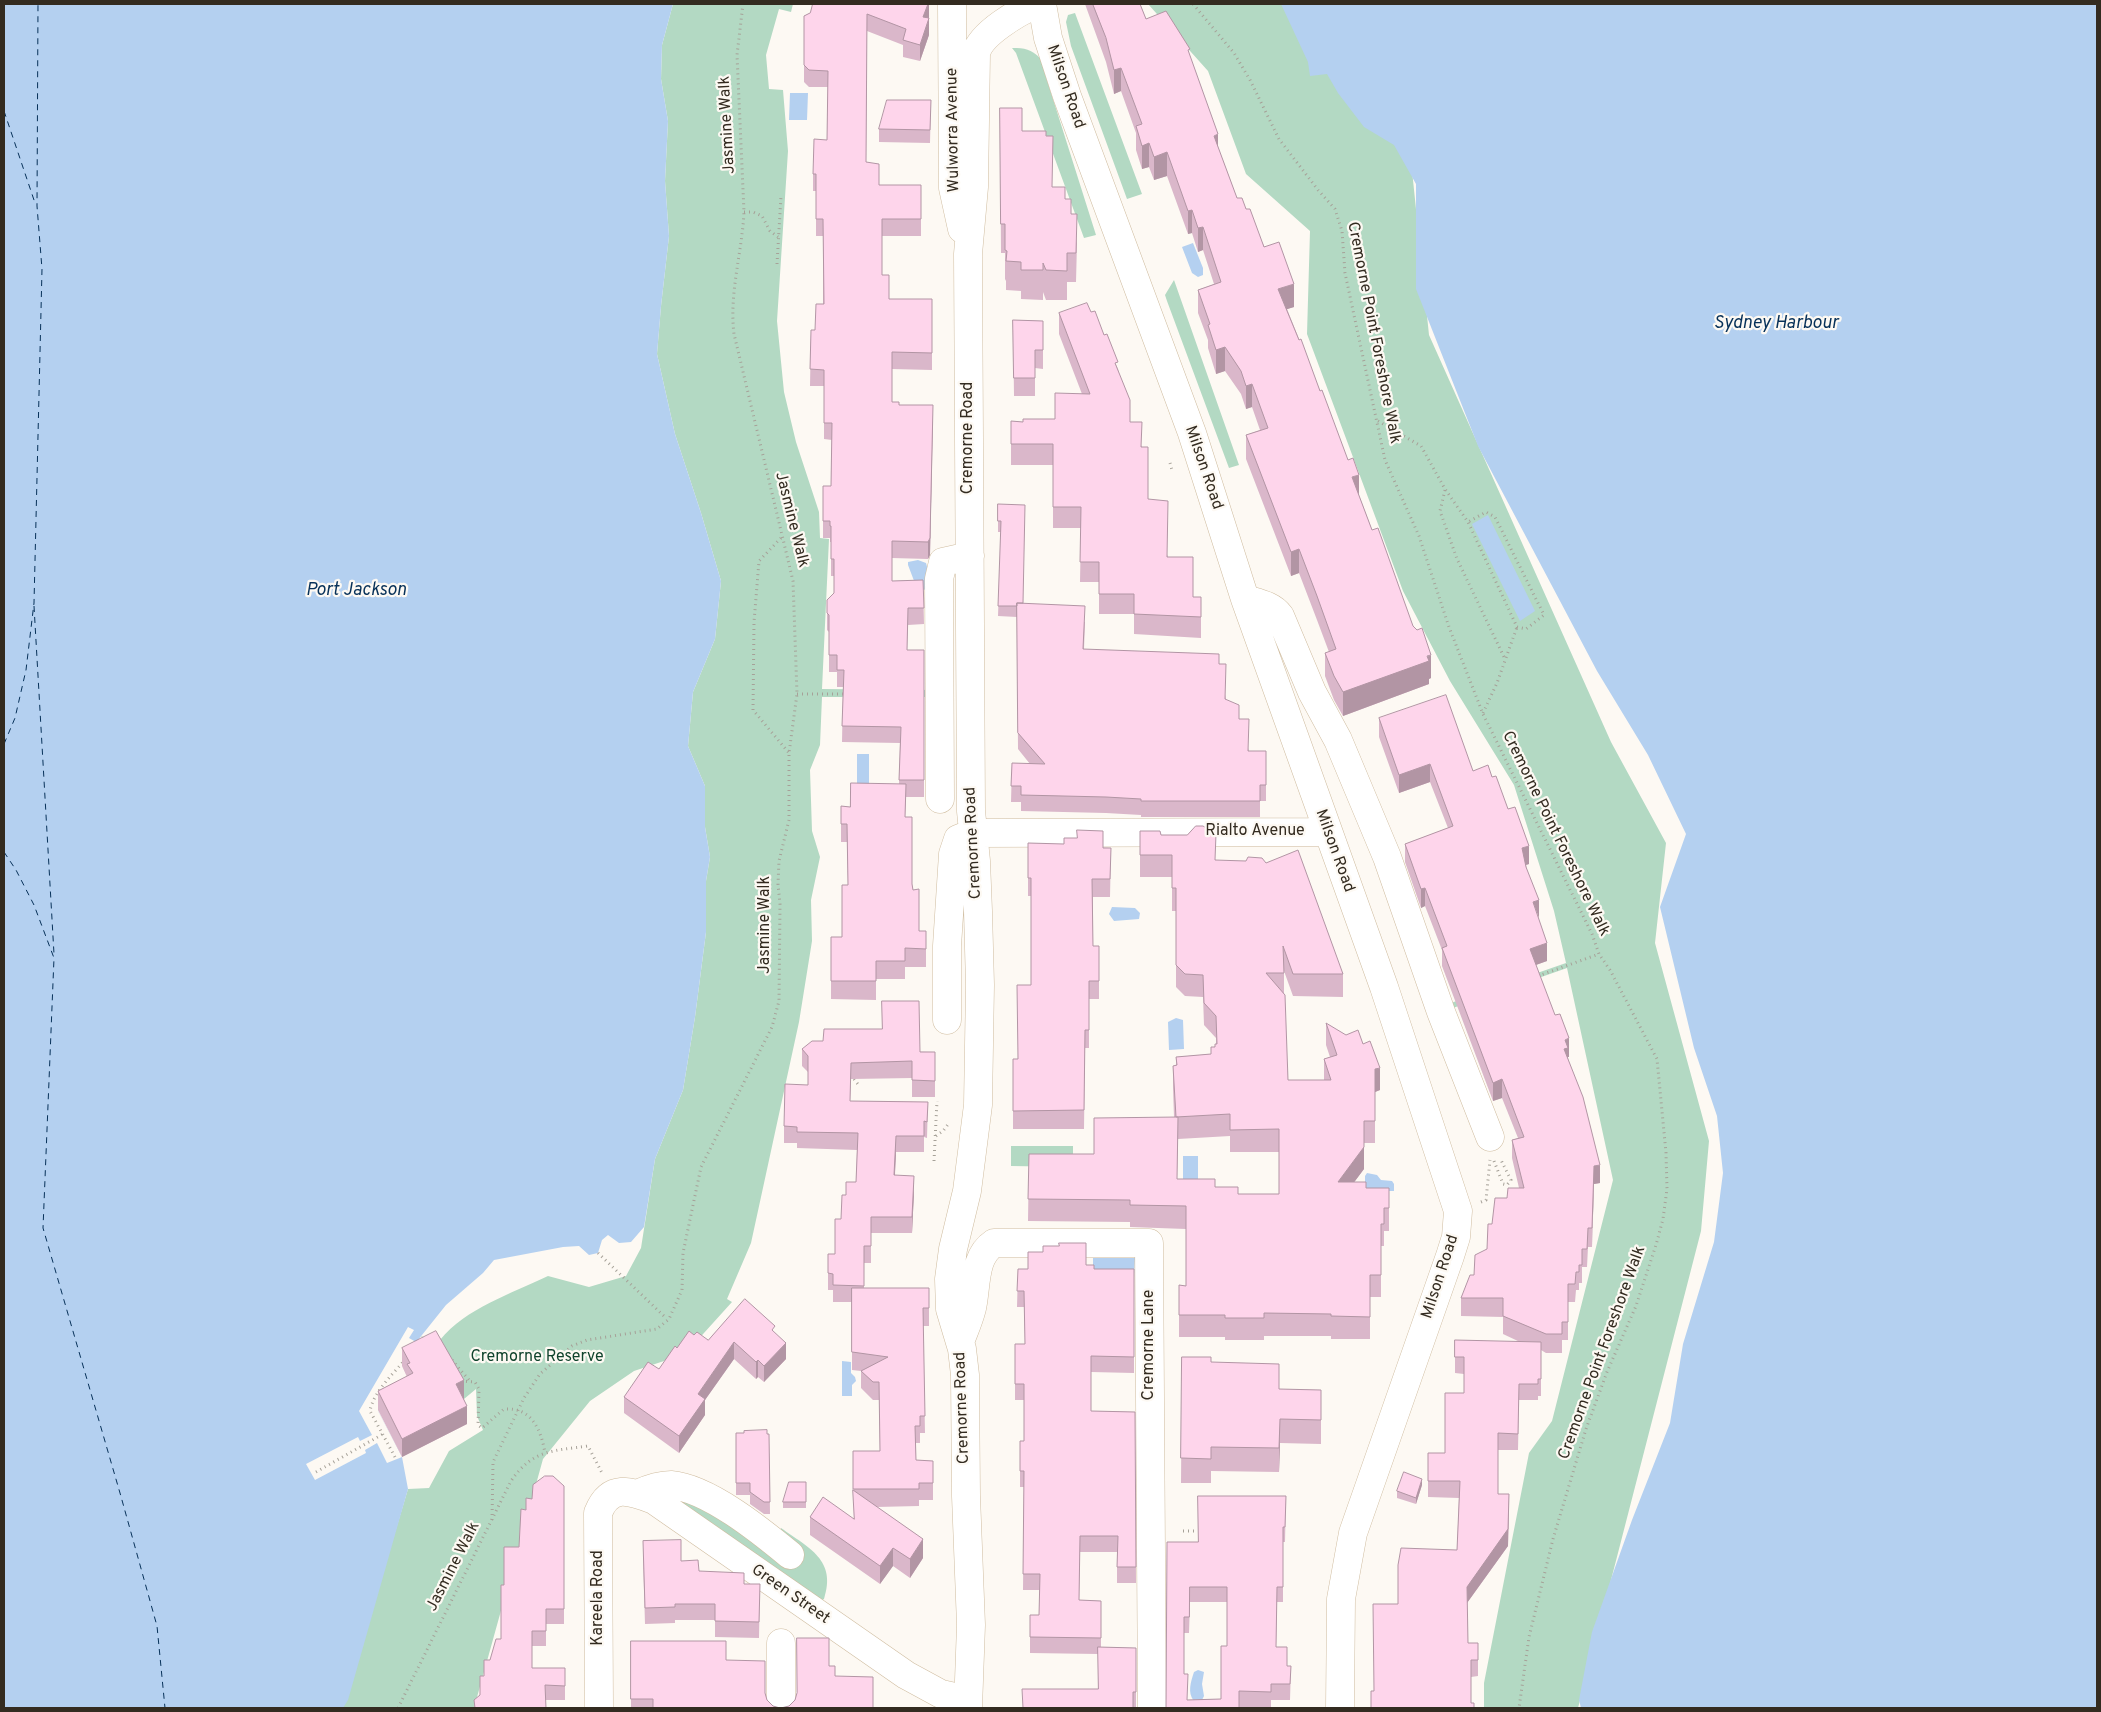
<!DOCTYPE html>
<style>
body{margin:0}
#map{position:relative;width:2101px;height:1712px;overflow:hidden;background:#fdf9f3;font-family:Overpass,sans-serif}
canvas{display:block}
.frame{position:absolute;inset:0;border:5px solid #332b20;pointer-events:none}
</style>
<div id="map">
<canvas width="2101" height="1712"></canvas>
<div class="frame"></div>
</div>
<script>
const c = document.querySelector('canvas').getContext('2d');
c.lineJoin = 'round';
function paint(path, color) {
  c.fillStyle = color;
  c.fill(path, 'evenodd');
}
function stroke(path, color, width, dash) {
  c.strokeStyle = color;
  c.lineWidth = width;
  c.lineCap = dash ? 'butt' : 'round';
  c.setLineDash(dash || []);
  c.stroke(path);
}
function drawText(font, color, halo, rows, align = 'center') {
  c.font = font + ' Overpass,sans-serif';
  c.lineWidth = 4.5;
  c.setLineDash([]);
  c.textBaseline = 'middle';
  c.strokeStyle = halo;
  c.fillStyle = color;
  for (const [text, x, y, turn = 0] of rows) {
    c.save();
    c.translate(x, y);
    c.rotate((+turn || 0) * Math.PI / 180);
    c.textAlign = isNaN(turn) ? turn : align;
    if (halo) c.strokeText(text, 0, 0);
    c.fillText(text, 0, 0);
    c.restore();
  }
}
const green = new Path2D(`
 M673 4H793L791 12 779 9 766 55 769 89 783 90 788 151 777 321 784 392 796 442 819 512 820 538 829 539 822 689 933 690V697H822L820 745 810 770 812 831 820 857 811 900 812 941 799 1022 751 1243 727 1299 732 1302 685 1354 634 1371 590 1401 543 1459 474 1708H336L353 1672 408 1489 429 1488 449 1451 483 1430 477 1416 476 1389 464 1399 421 1336 431 1340H440C466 1308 511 1294 548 1276L589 1287 626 1276 641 1248 655 1159 683 1090 695 1017 706 932V881L710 857 705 827V786L688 746 693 692 715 639 721 581 701 513 675 434 657 354 661 306 669 236 665 181 668 121 661 79 662 45Z
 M1148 4H1294L1407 122 1429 335 1611 742 1666 843 1655 943 1709 1141 1701 1231 1578 1708H1484V1683L1529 1453 1552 1421 1613 1180 1567 968 1450 1009 1448 1004 1566 963 1554 911 1514 785 1450 681 1403 591 1307 334 1310 231 1246 174 1208 71Z
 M1075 13 1142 194 1127 199 1071 46 1066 22 1068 15Z
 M1012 48C1025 48 1031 49 1040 58L1096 235 1084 238 1016 53Z
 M1174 280 1239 465 1229 468 1167 301 1165 295Z
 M1011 1146H1073V1167L1011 1166Z
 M660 1490 777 1537 781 1528C809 1548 837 1560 824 1599L819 1602Z`);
const water = new Path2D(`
 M4 4H673L662 45 661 79 668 121 665 181 669 236 661 306 657 354 675 434 701 513 721 581 715 639 693 692 688 746 705 786V827L710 857 706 881V932L695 1017 683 1090 655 1159 644 1227 631 1242 619 1243 608 1235 602 1240 598 1253 589 1255 579 1246 563 1247 494 1260 483 1273 446 1305 402 1360 378 1411 402 1457 408 1489 348 1700 343 1708H4Z
 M1281 4H2097V1708H1581L1579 1700 1592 1632 1632 1520 1670 1423 1683 1344 1714 1242 1723 1173 1717 1116 1694 1048 1660 907 1686 834 1648 755 1597 671 1478 446 1416 289V184L1394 145 1364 127 1338 93 1327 74 1310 76 1308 62Z
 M790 93H808L807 120H789Z
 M1193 243 1203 268V275L1198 277 1192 273 1182 247Z
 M1488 515 1535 611 1520 621 1472 524Z
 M918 560 926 563 929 574 927 588 924 590 916 586 908 565V562Z
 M857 754H869V788H857Z
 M1112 907 1135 908 1140 913 1139 919 1114 921 1109 914Z
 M1176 1018 1183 1020 1184 1049 1169 1050 1168 1022Z
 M1183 1156H1198V1181L1183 1186Z
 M1367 1173 1377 1175 1381 1180 1392 1181 1394 1184V1191H1365V1176Z
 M1093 1258H1135L1134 1277H1093Z
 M842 1361 851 1362V1373L855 1377 856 1381 852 1385V1396H842Z
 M1198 1670 1204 1672 1202 1684 1204 1696 1201 1702 1194 1701C1187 1693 1191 1681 1194 1672Z`);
const pier = new Path2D(`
 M408 1327 414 1330 409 1338 416 1342 378 1411 402 1457 387 1463 377 1443 365 1450 366 1453 315 1480 306 1464 358 1437 360 1441 372 1435 359 1411Z`);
const ferry = new Path2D(`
 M4 111 35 203
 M34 606 54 954
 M4 744 15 718 26 670 34 603 42 269 37 206 38 4
 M4 852 16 870 34 905 54 958 43 1228 120 1493 157 1626 165 1708`);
const path = new Path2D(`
 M1193 4 1234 53 1250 80 1279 139 1318 190 1335 209 1342 231 1345 273 1385 460 1419 536 1449 627 1483 714 1592 934 1599 954 1610 970 1657 1059 1666 1153 1667 1189 1663 1219 1656 1245 1636 1306 1607 1372 1586 1429 1553 1539 1529 1637 1519 1708
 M744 212H753L762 216 770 231 778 237
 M777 264 781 196
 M1378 421 1421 446 1445 489 1468 522 1517 627 1526 629 1544 615 1495 517 1486 512 1468 522
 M1170 463 1172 470
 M1445 490 1440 511 1457 559 1505 659
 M781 538 759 561 754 622 753 710 789 753
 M797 694H847
 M1483 713 1497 683 1517 627
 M1538 976 1599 954
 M854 1079 860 1087
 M936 1136 943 1131 949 1123
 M934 1161 937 1101
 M1494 1161 1503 1184 1507 1185 1511 1180 1500 1158
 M1481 1202 1486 1200 1490 1160
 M598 1253 666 1318
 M452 1360 469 1380
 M461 1381 475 1382 479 1389 478 1425 482 1428 504 1409C532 1407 541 1430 545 1453
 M395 1457 370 1411C373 1393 392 1375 403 1362
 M316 1472 383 1434
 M492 1520 493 1462 524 1398 540 1374 572 1346 587 1340 657 1329 669 1319 682 1290 683 1253 701 1167 772 1027 779 1001 780 904 778 884 779 861 789 820V753L797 694 793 581 734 334C729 293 742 253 744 212L737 55 743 4
 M1183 1531H1198
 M398 1708 511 1481C533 1449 553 1451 588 1446L602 1473`);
const minor = new Path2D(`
 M952 4 953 188 962 229
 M1042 4 1048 38 1067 96 1192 433 1245 599 1384 987 1458 1211 1456 1237 1450 1256 1353 1533 1341 1599 1340 1708
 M1245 599C1258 603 1272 605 1280 616L1312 692 1338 740 1387 857 1441 1012 1490 1137
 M940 799 939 579 943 562 970 556
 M947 1020V946L953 854 958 839 973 833 1327 832
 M960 1342C964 1331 969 1320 972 1308 977 1286 973 1257 994 1243H1149L1152 1708
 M637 1494C648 1489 659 1485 671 1485 708 1488 761 1531 790 1555
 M781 1643V1708
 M599 1708 598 1513C610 1483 630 1491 654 1500L906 1675 941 1694 968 1700
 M968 1708 971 1625 966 1496 965 1375 962 1349 950 1309 949 1279 953 1249 967 1191 978 1105 980 985 978 911 976 861 971 811 968 254 974 187 976 53C981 33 1019 12 1036 4`);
const wall = new Path2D(`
 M929 4V35L920 61 903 57V45L867 31 866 162 879 185H921V236H882V275L889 299H932V370L892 369V402L933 422 930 555 928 559 892 558V581L923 580 924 624 908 625 907 650H924V797H906L905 817 912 884 919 931H926V967H905V979H876V1000L831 999V937H842L848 885 847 842H841V806L850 807 899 784 900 743 842 742 843 687H837V672H829V632L827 630V600L834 593V576H831V542H830V538H823V486H831L832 440 824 439V386H810L811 330H815L823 304V236H816V191H813V174L827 140 828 87H809L804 82V16L810 13Z
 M1085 4H1140L1146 19 1190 58 1218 147 1237 198 1246 209 1294 307 1287 309 1320 391 1372 530 1431 678 1429 679V684L1343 716 1334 700 1325 676V653L1329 652 1317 620 1299 573 1291 576 1246 459V435L1260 430 1252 407 1246 409 1241 394 1225 371 1216 374 1208 348V340L1198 313V290L1214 284 1203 250 1198 252 1192 233 1188 234 1167 176 1154 180 1149 167 1142 169 1136 150V133L1121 91 1114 94 1106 62Z
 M931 100 930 143 879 142V129Z
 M1000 108 1022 131 1046 136 1052 187 1065 199 1071 214 1077 243 1076 282H1067V300H1046L1043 292V300L1021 299V291L1006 290V281L1005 279V253H1001Z
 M1091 312 1118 369 1130 422 1142 447 1148 499 1168 557 1193 597H1201V638L1134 634V614H1099V582H1080L1081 528H1053V465H1011V421L1023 422 1055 419 1082 394 1059 334V313Z
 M1013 320 1043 321V369L1035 368V396H1014Z
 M998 504 1023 603 1085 622 1084 649 1219 664 1226 699 1239 719 1249 751H1266V801H1260V817H1141V815L1106 813 1021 811V802H1011L1012 763 1030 764 1018 749 1017 617 998 616 1001 532H998Z
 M1379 718 1473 771 1492 777 1529 864 1526 865 1538 918 1547 961 1536 965 1569 1057H1568V1058L1600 1183 1594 1184 1592 1247H1588L1587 1267H1582V1283H1579V1290H1576L1575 1302H1568V1340H1562V1353H1546L1541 1350V1396H1538V1400H1519L1518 1450H1498V1494L1509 1511 1508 1546 1467 1603 1468 1643H1478V1676L1471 1677 1398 1604 1457 1550 1459 1498 1428 1497V1453H1445L1464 1393V1374L1455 1373V1340L1520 1342 1503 1334V1317L1461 1316V1298L1474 1275 1487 1249 1492 1224 1507 1198 1519 1188 1512 1158V1140L1518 1138 1502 1098 1493 1101 1442 966V950L1425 906 1421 908 1405 862V844L1448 828 1430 782 1399 793 1379 737Z
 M1140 831 1161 835 1216 860 1343 974V997L1293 996 1284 971V994L1288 1080H1324V1059L1330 1057 1326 1045V1023L1380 1090 1375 1092V1143H1364V1169L1354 1182 1366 1188H1389V1231H1384V1246H1381V1297H1370V1339H1331V1336H1264V1340H1225V1337H1179V1285L1186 1286V1229L1130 1227V1222L1028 1221 1029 1154H1094L1174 1117 1173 1088V1066L1176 1065V1057L1211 1054 1216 1044V1038L1204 1025 1203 997 1185 996 1176 987V911H1172V877H1140ZM1230 1136V1152H1279V1194H1238L1215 1187 1177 1179 1178 1139Z
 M1028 843 1111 848 1110 897H1093V946H1099V999H1089V1048H1085L1084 1129H1013V1059H1018L1031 985V896H1028Z
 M802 1049 935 1052V1097H912V1078L851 1079 850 1101 928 1102 927 1138 924 1137V1152H896L895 1175 914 1192 912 1233H871V1263H864V1288H929V1326H923L925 1433H920V1443H916V1460L933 1461V1500H919V1506L876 1507 923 1558 910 1578 893 1566 880 1584 810 1535V1517L854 1518 853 1451H880L879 1400H873L861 1388V1371L852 1370V1302H833V1290H828V1254H835L846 1195 856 1182 857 1150 797 1148V1143H784V1126L808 1085V1072L802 1066Z
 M1086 1265 1094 1269H1134V1373L1091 1372V1411L1135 1412 1136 1583H1117V1552H1080L1079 1600 1101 1601V1647L1136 1648V1708H1133L1098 1689V1654L1030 1653V1615H1039L1040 1590H1023L1024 1487H1020V1441H1024V1400H1015V1344H1025L1024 1307H1017L1018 1269H1028Z
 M775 1333 786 1359 764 1382 758 1377 756 1379 734 1359 705 1400V1415L679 1453 624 1413V1397L659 1369 677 1348 694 1335 708 1340Z
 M402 1348 464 1399 467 1424 402 1457 378 1410V1391L407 1377 402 1366Z
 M1182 1357 1211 1362 1279 1389 1321 1390V1444L1280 1443 1279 1472 1211 1471V1483H1181Z
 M736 1433 769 1434 770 1514H764L750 1504V1495H736Z
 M806 1482V1508H783V1502Z
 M1422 1485 1416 1504 1397 1498V1491Z
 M564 1486V1624H546V1646H532V1668H565V1700H545L546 1708H474V1700L480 1695 484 1676 501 1639 504 1585 519 1547 526 1510Z
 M1286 1496 1285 1542H1283V1602H1277L1276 1647 1287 1666H1291L1290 1700H1271V1707L1166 1708 1198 1542ZM1190 1602H1227V1646L1221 1699 1187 1700 1184 1674V1633H1189Z
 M643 1557 681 1561 699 1571 744 1584H760L759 1638 715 1637V1620H675V1623L645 1624Z
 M631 1641 726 1660 765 1693 767 1700 773 1706 780 1708H631Z`);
const shadedWall = new Path2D(`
 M928 4H929V18L923 33V17Z
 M929 18V35L920 61V45Z
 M1121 68V91L1114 94V70Z
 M1218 134V158L1214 136Z
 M1149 143V167L1142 169V146Z
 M1167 152V176L1154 180V157Z
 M1192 210V233L1188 234V211Z
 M1203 227V250L1198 252V228Z
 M1294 284V307L1278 312V289Z
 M1225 347V371L1216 374V350Z
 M1252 384V407L1246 409V386Z
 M933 405 930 555 928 559V542Z
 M1359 475V498L1352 477Z
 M1299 549V573L1291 576V552Z
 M1431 655V678L1429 679V684L1343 716V692Z
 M1430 764V782L1399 793V775Z
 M1529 846V864L1522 866V848Z
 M1425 888V906L1421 908V889Z
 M1539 900V918L1533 902Z
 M1547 943V961L1530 967V949Z
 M1569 1038V1057H1568V1066L1564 1049 1565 1040Z
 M1380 1068V1090L1375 1092V1069Z
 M1502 1079V1098L1493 1101V1083Z
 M896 1136V1152L894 1191V1175Z
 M1364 1147V1169L1338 1204V1182Z
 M1600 1165V1183L1594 1184 1592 1247 1594 1166Z
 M914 1176V1192L912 1233V1217Z
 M734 1342V1359L705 1400V1415L679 1453V1436L698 1394Z
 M786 1343V1359L764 1382V1366Z
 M758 1360V1377L756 1379V1362Z
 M464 1380V1399L456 1403V1384Z
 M467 1406V1424L402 1457V1439Z
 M1280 1419V1443L1279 1472V1448Z
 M1422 1479V1485L1416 1504V1498Z
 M1509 1494 1508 1546 1467 1603V1587Z
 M923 1539V1558L910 1578V1559Z
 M893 1548V1566L880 1584V1566Z`);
const building = new Path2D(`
 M813 4H928L923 17 929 18 920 45 903 40 906 29 867 14 866 162 879 164V185H921V219H882V275H889V299H932V353L892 352V402H899V405H933L930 538 928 542 892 541V581L923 580 924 608H908L907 650H924V780H899L901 727 842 726 844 670H837V655H829V615L827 613V600L834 593V559H831V526H830V521H823V486H831L832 423H824V370L810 369 811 330H815L816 304H824L823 219H816V174H813L814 139 827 140 828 71 809 70 804 65V16L810 13Z
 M1093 4H1140L1146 19 1166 11 1190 49 1188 50 1218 134 1214 136 1237 198H1242L1246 209H1250L1264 247 1279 242 1294 284 1278 289 1299 340 1301 339 1320 391 1322 390 1348 460 1353 458 1359 475 1352 477 1372 530 1378 528 1413 626 1417 630 1422 628 1431 655 1427 656 1429 661 1343 692 1334 676 1325 653 1336 649 1317 596 1299 549 1291 552 1246 435 1268 428 1252 384 1246 386 1241 371 1225 347 1216 350 1208 325 1210 324 1198 290 1221 282 1203 227 1198 228 1192 210 1188 211 1167 152 1154 157 1149 143 1142 146 1136 126 1142 124 1121 68 1114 70 1106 38Z
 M887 100H931L930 130 879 129Z
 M1000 108H1022V131H1046V136H1053L1052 187H1065V199H1071V214H1077L1076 253H1067V271L1046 270 1043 263V270H1021V262L1006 261 1007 251 1005 250V224H1001Z
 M1087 303 1091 312 1095 311 1104 335 1107 334 1118 362 1115 363 1130 400V422H1142L1141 447H1148V499L1168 501 1167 557H1193V597H1201V617L1134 614V594H1099V562H1080L1081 507H1053V444H1011V421L1023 422V419H1055V393L1090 394 1059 313Z
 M1013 320 1043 321V350H1035V378H1014Z
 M998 504 1025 505 1023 603H1017V606H998L1001 521H998Z
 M1017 603 1085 606 1083 649 1219 654V664H1226L1225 699 1239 705V719H1249L1248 751H1266V785H1260V801H1141V799L1106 797 1021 795V786H1011L1012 763 1045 764 1018 733Z
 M1446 695 1473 771 1488 765 1492 777 1496 776 1508 809 1515 807 1529 846 1522 848 1526 867 1539 900 1533 902 1547 943 1530 949 1555 1015 1560 1014 1569 1038 1565 1040 1568 1048 1564 1049 1583 1097 1600 1165 1594 1166 1592 1228H1588L1587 1249H1582V1265H1579V1272H1576L1575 1284H1568V1322H1562V1334H1546L1503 1316V1298H1461L1470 1275H1474L1475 1255 1487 1249 1488 1224H1492L1495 1198H1507L1508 1188H1524L1512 1140 1524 1137 1502 1079 1493 1083 1442 948 1447 946 1425 888 1421 889 1405 844 1453 826 1430 764 1399 775 1379 718Z
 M851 783 906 784 905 817H912V884L913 890 919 889V931H926V949L905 948V961H876V981H831V937H842V885H848L847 824H841V806L850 807Z
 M1196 826H1203L1216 834 1215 860 1246 861 1248 857 1262 858 1266 863 1298 850 1343 974H1293L1283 946 1284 973H1266L1285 995 1288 1080H1331L1324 1059 1337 1055 1326 1023 1346 1035 1358 1030 1363 1044 1370 1041 1380 1068 1375 1069V1121H1364V1147L1338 1182H1366V1188H1389V1208H1384V1224H1381V1275H1370V1317L1331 1316V1314L1264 1313V1318H1225V1315H1179V1285L1186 1286V1206L1130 1205V1200L1028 1199 1029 1154H1094V1118L1178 1117 1177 1179H1215V1187H1238V1194H1279V1129L1230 1130V1114L1176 1117 1173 1066 1177 1065 1176 1057 1211 1054V1047H1215V1044H1217L1216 1016 1204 1003 1203 975 1185 974 1176 965V888H1172V855H1140V831H1160L1161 835H1187Z
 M1077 830 1103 831V848H1111L1110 879H1092L1093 946H1099V981H1089V1030H1085L1084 1110 1013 1111V1059H1018L1017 985H1031V878H1028V843L1064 844V838H1077Z
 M882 1001H919L920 1052H935V1081L912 1080V1061L851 1063 850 1101 928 1102 927 1122 924 1121V1136H896L894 1175 914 1176 912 1217H871V1246H864V1286L833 1285V1274L828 1273V1254H835V1219H841L842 1195H846V1182H856L858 1133 797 1132V1127L784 1126 785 1084 808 1085V1056L802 1049 812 1041H823L824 1029H882Z
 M1059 1243H1086V1265H1094V1269H1134V1357L1091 1356V1411L1135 1412 1136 1567H1117L1118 1536H1080L1079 1600 1101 1601V1638L1030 1637V1615H1039L1040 1574H1023L1024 1471H1020V1441H1024V1384H1015V1344H1025L1024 1291H1017L1018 1269H1028V1252H1043V1246H1059Z
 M852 1288H929V1308H923L925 1416H920V1426H915L916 1460 933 1461V1483H919V1489H853V1451H880L879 1382H873L861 1371 888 1357 852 1352Z
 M745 1299 775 1326 772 1330 786 1343 764 1366 758 1360 756 1362 734 1342 698 1394 705 1399 679 1436 624 1397 648 1362 659 1369 675 1346 677 1348 689 1331 694 1335 697 1332 708 1340Z
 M436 1331 464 1380 456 1384 467 1406 402 1439 378 1391 413 1373 407 1364 410 1363 402 1348Z
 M1455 1340 1541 1342V1379H1538V1384H1519L1518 1434 1498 1433V1494H1509L1508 1529 1467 1587 1468 1643H1478V1660H1471V1703H1474V1708H1371V1691H1374L1373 1604H1398V1565L1401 1548 1457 1550 1460 1481H1428V1453H1445V1393H1464V1357H1455Z
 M1182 1357H1211V1362L1279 1364V1389L1321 1390V1420L1280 1419 1279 1448 1211 1447V1459L1181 1458Z
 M767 1430V1434H769L770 1502H764L750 1492V1483H736V1433H744V1431Z
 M1404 1472 1422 1479 1416 1498 1397 1491Z
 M545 1476H553L564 1486V1609H546V1631H532V1668H565V1686L545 1685 546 1708H475L474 1700 480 1695V1676H484V1660H490L496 1639H501V1585H504V1547H519L521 1509 526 1510V1498L532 1499 533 1485Z
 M789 1482H806V1502H783Z
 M853 1490 923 1539 910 1559 893 1548 880 1566 810 1517 823 1497 854 1519Z
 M1198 1496H1286L1285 1527H1283V1587H1277L1276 1647H1287V1666H1291L1290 1684H1271V1692L1239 1691V1708H1166L1167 1542H1198ZM1190 1587H1227V1646H1221V1699L1187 1700 1188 1674H1184V1617H1189Z
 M681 1540V1561L698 1560 699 1571 744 1573V1584H760L759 1622 715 1621V1604H675V1607L645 1608 643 1541Z
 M797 1638H829V1666H835V1676L873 1677V1708H781L789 1706 795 1700 797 1693Z
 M631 1641H726V1660L765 1661V1693L767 1700 773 1706 780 1708H653V1699H631Z
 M1098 1647 1136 1648V1692H1133V1708H1023L1022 1689H1098Z`);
const streetNames = [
 ["Milson Road",1065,87,71],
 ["Jasmine Walk",728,125,-93],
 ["Wulworra Avenue",954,130,-91],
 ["Cremorne Point Foreshore Walk",1373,333,79],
 ["Cremorne Road",969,438,-90],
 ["Milson Road",1203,468,71],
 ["Jasmine Walk",791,520,76],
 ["Rialto Avenue",1255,832],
 ["Cremorne Point Foreshore Walk",1555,834,64],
 ["Cremorne Road",974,843,-93],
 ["Milson Road",1334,851,70],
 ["Jasmine Walk",766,925,-90],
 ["Milson Road",1441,1277,-72],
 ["Cremorne Lane",1150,1345,-90],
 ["Cremorne Point Foreshore Walk",1603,1353,-70],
 ["Cremorne Road",963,1408,-92],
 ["Jasmine Walk",454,1567,-63],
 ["Green Street",790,1595,35],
 ["Kareela Road",599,1598,-90]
];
const parkNames = [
 ["Cremorne Reserve",537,1358]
];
const waterNames = [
 ["Sydney Harbour",1776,324],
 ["Port Jackson",356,591]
];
paint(green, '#b3d9c3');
paint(water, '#b4d0f0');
paint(pier, '#fdf9f3');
stroke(ferry, '#073159', 1, [6, 5]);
stroke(minor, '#cfbc9f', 29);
stroke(path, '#a6a198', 3, [1, 4]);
stroke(minor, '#fff', 28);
paint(wall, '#dab7ca');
paint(shadedWall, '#b295a4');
paint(building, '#fed5eb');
stroke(building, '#b295a4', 1);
drawText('16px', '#332b20', '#fdf9f3', streetNames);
drawText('16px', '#0f432c', '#fdf9f3', parkNames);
drawText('italic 18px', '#073159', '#fdf9f3', waterNames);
</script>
